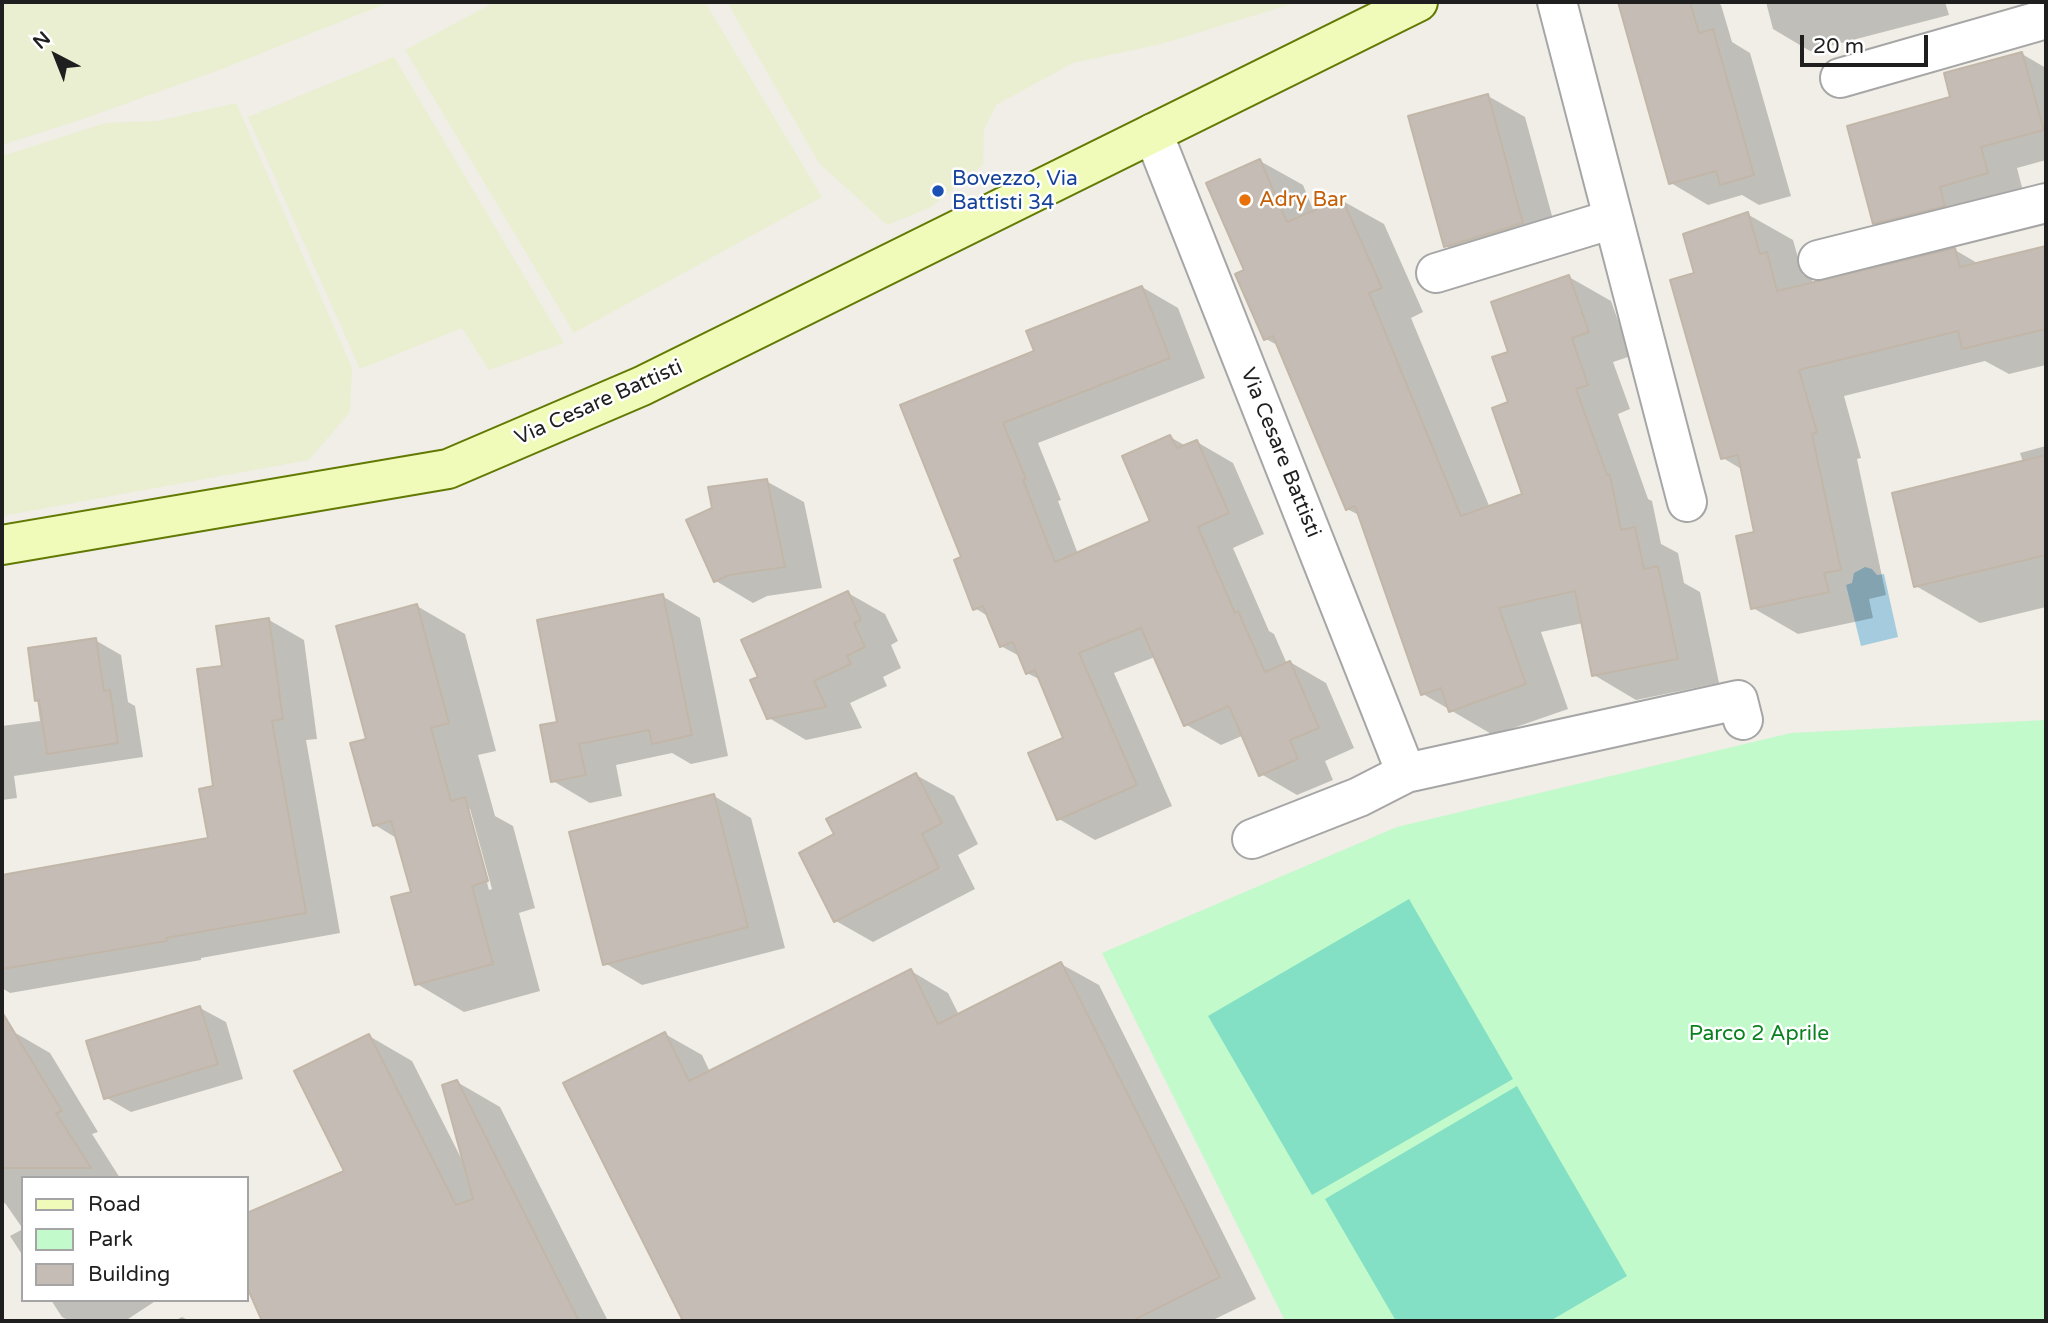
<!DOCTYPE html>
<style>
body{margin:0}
#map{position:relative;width:2048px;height:1323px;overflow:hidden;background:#f0eee6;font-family:"Varela Round",sans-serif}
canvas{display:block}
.frame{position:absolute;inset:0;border:4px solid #1f1f1f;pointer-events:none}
.legend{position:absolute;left:21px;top:1176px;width:228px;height:126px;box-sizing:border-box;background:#fff;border:2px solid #a5a5a5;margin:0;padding:9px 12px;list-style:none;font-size:21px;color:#1f1f1f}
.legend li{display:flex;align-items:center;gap:14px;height:35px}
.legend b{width:35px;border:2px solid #a5a5a5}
.north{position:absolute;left:21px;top:21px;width:70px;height:70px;-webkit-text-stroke:5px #fff;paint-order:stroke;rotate:318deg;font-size:19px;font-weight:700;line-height:28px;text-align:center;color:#1f1f1f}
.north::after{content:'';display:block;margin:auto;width:24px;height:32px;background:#1f1f1f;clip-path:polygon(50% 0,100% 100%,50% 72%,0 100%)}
.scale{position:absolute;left:1800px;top:35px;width:128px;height:32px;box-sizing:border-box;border:4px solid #1f1f1f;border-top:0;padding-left:9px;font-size:21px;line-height:24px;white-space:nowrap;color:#1f1f1f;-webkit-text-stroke:5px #fff;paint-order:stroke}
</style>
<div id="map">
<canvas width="2048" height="1323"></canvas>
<div class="frame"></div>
<ul class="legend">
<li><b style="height:9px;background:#f1fbb9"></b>Road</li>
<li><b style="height:19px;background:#c2facc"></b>Park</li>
<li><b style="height:19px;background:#c5bdb5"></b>Building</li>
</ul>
<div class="north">N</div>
<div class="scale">20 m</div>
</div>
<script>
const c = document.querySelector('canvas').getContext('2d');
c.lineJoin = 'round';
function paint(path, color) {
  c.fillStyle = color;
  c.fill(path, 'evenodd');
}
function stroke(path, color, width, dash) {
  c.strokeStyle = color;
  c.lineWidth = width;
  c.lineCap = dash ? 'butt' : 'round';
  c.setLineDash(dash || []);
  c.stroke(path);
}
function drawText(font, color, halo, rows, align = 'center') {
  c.font = font + ' "Varela Round",sans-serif';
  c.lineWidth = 5;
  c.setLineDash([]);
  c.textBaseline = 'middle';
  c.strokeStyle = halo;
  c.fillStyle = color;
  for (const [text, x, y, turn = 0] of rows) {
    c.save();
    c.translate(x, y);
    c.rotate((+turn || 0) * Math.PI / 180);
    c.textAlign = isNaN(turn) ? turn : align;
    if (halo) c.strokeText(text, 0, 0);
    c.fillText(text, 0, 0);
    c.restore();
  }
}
const farmland = new Path2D(`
 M2 2H390L222 69 80 120 2 145Z
 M495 2H705L822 197 574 333 405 50Z
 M727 2H1298L1161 44 1073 63 996 105 984 130 983 165 931 207 887 225 819 163Z
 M394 57 564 343 489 370 462 328 360 369 248 117Z
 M236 103 352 368 350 412 309 460 2 516V156L106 123 158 121Z`);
const park = new Path2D(`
 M2046 720V1321H1285L1102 953 1397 827 1791 733Z`);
const pitch = new Path2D(`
 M1409 899 1513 1079 1312 1195 1208 1016Z
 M1517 1086 1627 1276 1550 1321H1396L1325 1199Z`);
const water = new Path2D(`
 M1865 567 1872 569 1877 575 1884 574 1898 637 1861 646 1846 585 1852 583 1854 573Z`);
const shadow = new Path2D(`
 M1620 2H1716L1721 5 1732 42 1750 53 1791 196 1759 205 1742 195 1708 205 1671 183Z
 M1766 2H1945L1949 15 1810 51 1773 29Z
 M2022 54 2046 68V160L2017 168 2024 195 1912 244 1875 223 1953 98Z
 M1488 96 1525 117 1560 245 1483 267 1446 246Z
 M1260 161 1303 185 1314 212 1341 200 1384 224 1423 312 1411 318 1490 508 1524 495 1510 403V353L1569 277 1611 301 1631 356 1613 362 1630 409 1618 414 1648 499 1652 501 1661 544 1678 553 1684 583 1700 592 1719 683 1636 700 1594 675 1583 623 1541 632 1568 709 1493 735 1423 694 1361 516 1347 509 1279 346 1266 339 1246 271Z
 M1747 214 1793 240 1803 275 1812 280 1813 285 1955 250 1979 264 2046 248V365L2009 374 1985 361 1844 396 1861 458 1857 459 1886 595 1869 599 1873 618 1798 634 1753 608 1756 533 1743 470 1723 458 1696 274Z
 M1142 287 1178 308 1205 378 1038 443 1061 500 1058 501 1078 554 1152 522 1170 437 1186 446 1197 442 1233 463 1264 534 1233 548 1269 631 1274 634 1287 664 1290 662 1326 683 1354 748 1325 761 1333 780 1297 795 1261 774 1244 735 1221 745 1185 724 1155 657 1114 673 1172 806 1095 840 1059 819 1065 739 1041 680 1027 673 1021 657 1001 646 989 617 975 608 963 558 902 406 1037 352Z
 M2046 446V607L1980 623 1916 586 2023 462 2020 453Z
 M766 481 804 502 822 588 767 596 753 603 716 581Z
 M848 593 885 614 898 641 891 645 901 668 883 677 887 686 850 703 862 728 806 740 769 718 760 678Z
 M662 596 700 618 728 756 691 764 672 753 616 765 622 796 590 803 553 781 559 723Z
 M417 606 465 634 496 751 478 755 495 816 513 826 535 908 519 913 540 991 464 1012 417 984 413 893 398 839 375 825 368 740ZM467 809H470L492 889 489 890Z
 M269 620 304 640 317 739 306 740 340 933 201 958V960L10 993 2 988V876L210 840 223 668Z
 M95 640 121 655 128 702 135 706 143 757 14 776 17 798 2 800V726L40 721 30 649Z
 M916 775 954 796 978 844 958 855 975 889 873 942 836 921V835Z
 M714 796 751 818 785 948 642 985 605 963Z
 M1061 964 1099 985 1256 1299 1211 1321H685L566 1084 665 1034 702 1055 710 1072 911 971 948 993 959 1015Z
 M200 1008 226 1022 243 1079 131 1112 105 1097Z
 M12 1031 50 1053 98 1132 92 1134 120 1178H23V1256L10 1236 23 1229 5 1203 2 1204V1037Z
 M369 1036 412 1061 462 1160 457 1082 500 1107 608 1321H264L247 1283V1215L347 1172Z
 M51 1300H157L125 1321H70L62 1317Z
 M182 1317 190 1321H174Z`);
const building = new Path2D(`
 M1618 2H1690L1699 33 1713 29 1754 175 1720 185 1716 171 1669 184Z
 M2022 52 2044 130 1981 147 1988 173 1940 187 1945 206 1873 224 1847 126 1950 97 1944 73Z
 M1488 94 1523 223 1444 247 1408 116Z
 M1260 159 1287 222 1342 198 1382 288 1369 293 1461 516 1522 494 1492 408 1508 402 1492 357 1508 352 1491 302 1569 275 1589 332 1572 338 1588 385 1576 389 1607 475H1610L1621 530 1635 527 1644 569 1658 566 1678 659 1592 676 1575 591 1499 608 1526 684 1449 712 1441 688 1421 695 1355 506 1346 510 1273 336 1264 340 1235 274 1244 270 1206 183Z
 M1748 212 1760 254 1767 252 1777 291 1955 248 1960 267 2046 246V329L1962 349 1958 331 1799 370 1817 432 1812 434 1841 570 1824 573 1829 592 1751 609 1736 536 1754 532 1738 455 1721 459 1670 280 1694 273 1683 234Z
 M1142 286 1170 358 1003 423 1026 479 1023 480 1055 562 1150 521 1122 456 1170 435 1177 448 1197 440 1229 513 1198 527 1235 613 1238 611 1265 672 1290 661 1319 728 1290 740 1298 759 1259 776 1229 706 1184 726 1141 628 1079 653 1137 785 1057 820 1028 753 1063 738 1035 670 1026 674 1013 642 1000 647 983 606 973 610 954 560 961 557 900 405 1034 351 1026 331Z
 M2046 455V555L1914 587 1892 493Z
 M767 479 785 567 729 575 714 582 686 520 712 508 708 487Z
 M848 591 861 620 854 623 865 647 847 656 851 664 814 681 826 707 767 719 750 680 758 677 741 640Z
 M663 594 692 735 652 744 649 730 579 744 586 775 551 782 540 725 557 722 537 620Z
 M417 604 449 723 431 728 451 801 465 797 488 881 472 886 493 964 415 985 391 897 411 892 391 821 373 826 350 743 366 739 336 626Z
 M269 618 283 719 272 721 306 913 166 938 167 941 2 969V875L208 838 199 789 213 786 197 669 222 666 216 626Z
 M96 638 104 691 110 690 118 743 47 754 39 700 35 701 28 648Z
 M916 773 942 823 922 834 939 868 834 922 799 853 834 834 826 819Z
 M714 794 748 927 603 965 569 832Z
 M1061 962 1220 1277 1132 1321H683L563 1083 665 1032 689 1081 911 969 938 1024Z
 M200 1006 218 1064 104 1099 86 1041Z
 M2 1012 62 1111 56 1113 91 1168H2Z
 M369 1034 456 1205 473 1199 442 1085 457 1080 579 1321H262L247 1287V1213L344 1171 294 1071Z`);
const street = new Path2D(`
 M1557 2 1687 502
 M1840 78 2046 19
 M1153 133 1406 773
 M1818 260 2046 203
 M1436 273 1613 219
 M1252 839 1359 797 1406 773 1738 700 1743 720`);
const secondary = new Path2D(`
 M2 545 448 469 642 386 1418 2`);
const markers = [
 [938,191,7,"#1a4fb4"],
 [1245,200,7,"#e8710a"]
];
const transitNames = [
 ["Bovezzo, Via",952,179],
 ["Battisti 34",952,203]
];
const foodNames = [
 ["Adry Bar",1259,200]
];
const streetNames = [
 ["Via Cesare Battisti",599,403,-24],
 ["Via Cesare Battisti",1280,453,68]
];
const parkNames = [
 ["Parco 2 Aprile",1759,1034]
];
paint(farmland, '#eaefd1');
paint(park, '#c2facc');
paint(pitch, '#83e0c4');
paint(water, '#a5ccde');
paint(shadow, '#0003');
paint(building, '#c5bdb5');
stroke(building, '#c2b6a8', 2);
stroke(street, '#a6a6a6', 42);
stroke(secondary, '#627a03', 42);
stroke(street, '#fff', 38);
stroke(secondary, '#f1fbb9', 38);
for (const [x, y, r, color] of markers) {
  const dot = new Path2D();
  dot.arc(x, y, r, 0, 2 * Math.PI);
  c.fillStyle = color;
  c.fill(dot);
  stroke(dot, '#fff', 2.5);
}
drawText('21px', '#164399', '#fff', transitNames, 'left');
drawText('21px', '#c56008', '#fff', foodNames, 'left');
drawText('21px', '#1f1f1f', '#fff', streetNames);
drawText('21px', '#0a811f', '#fff', parkNames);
</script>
